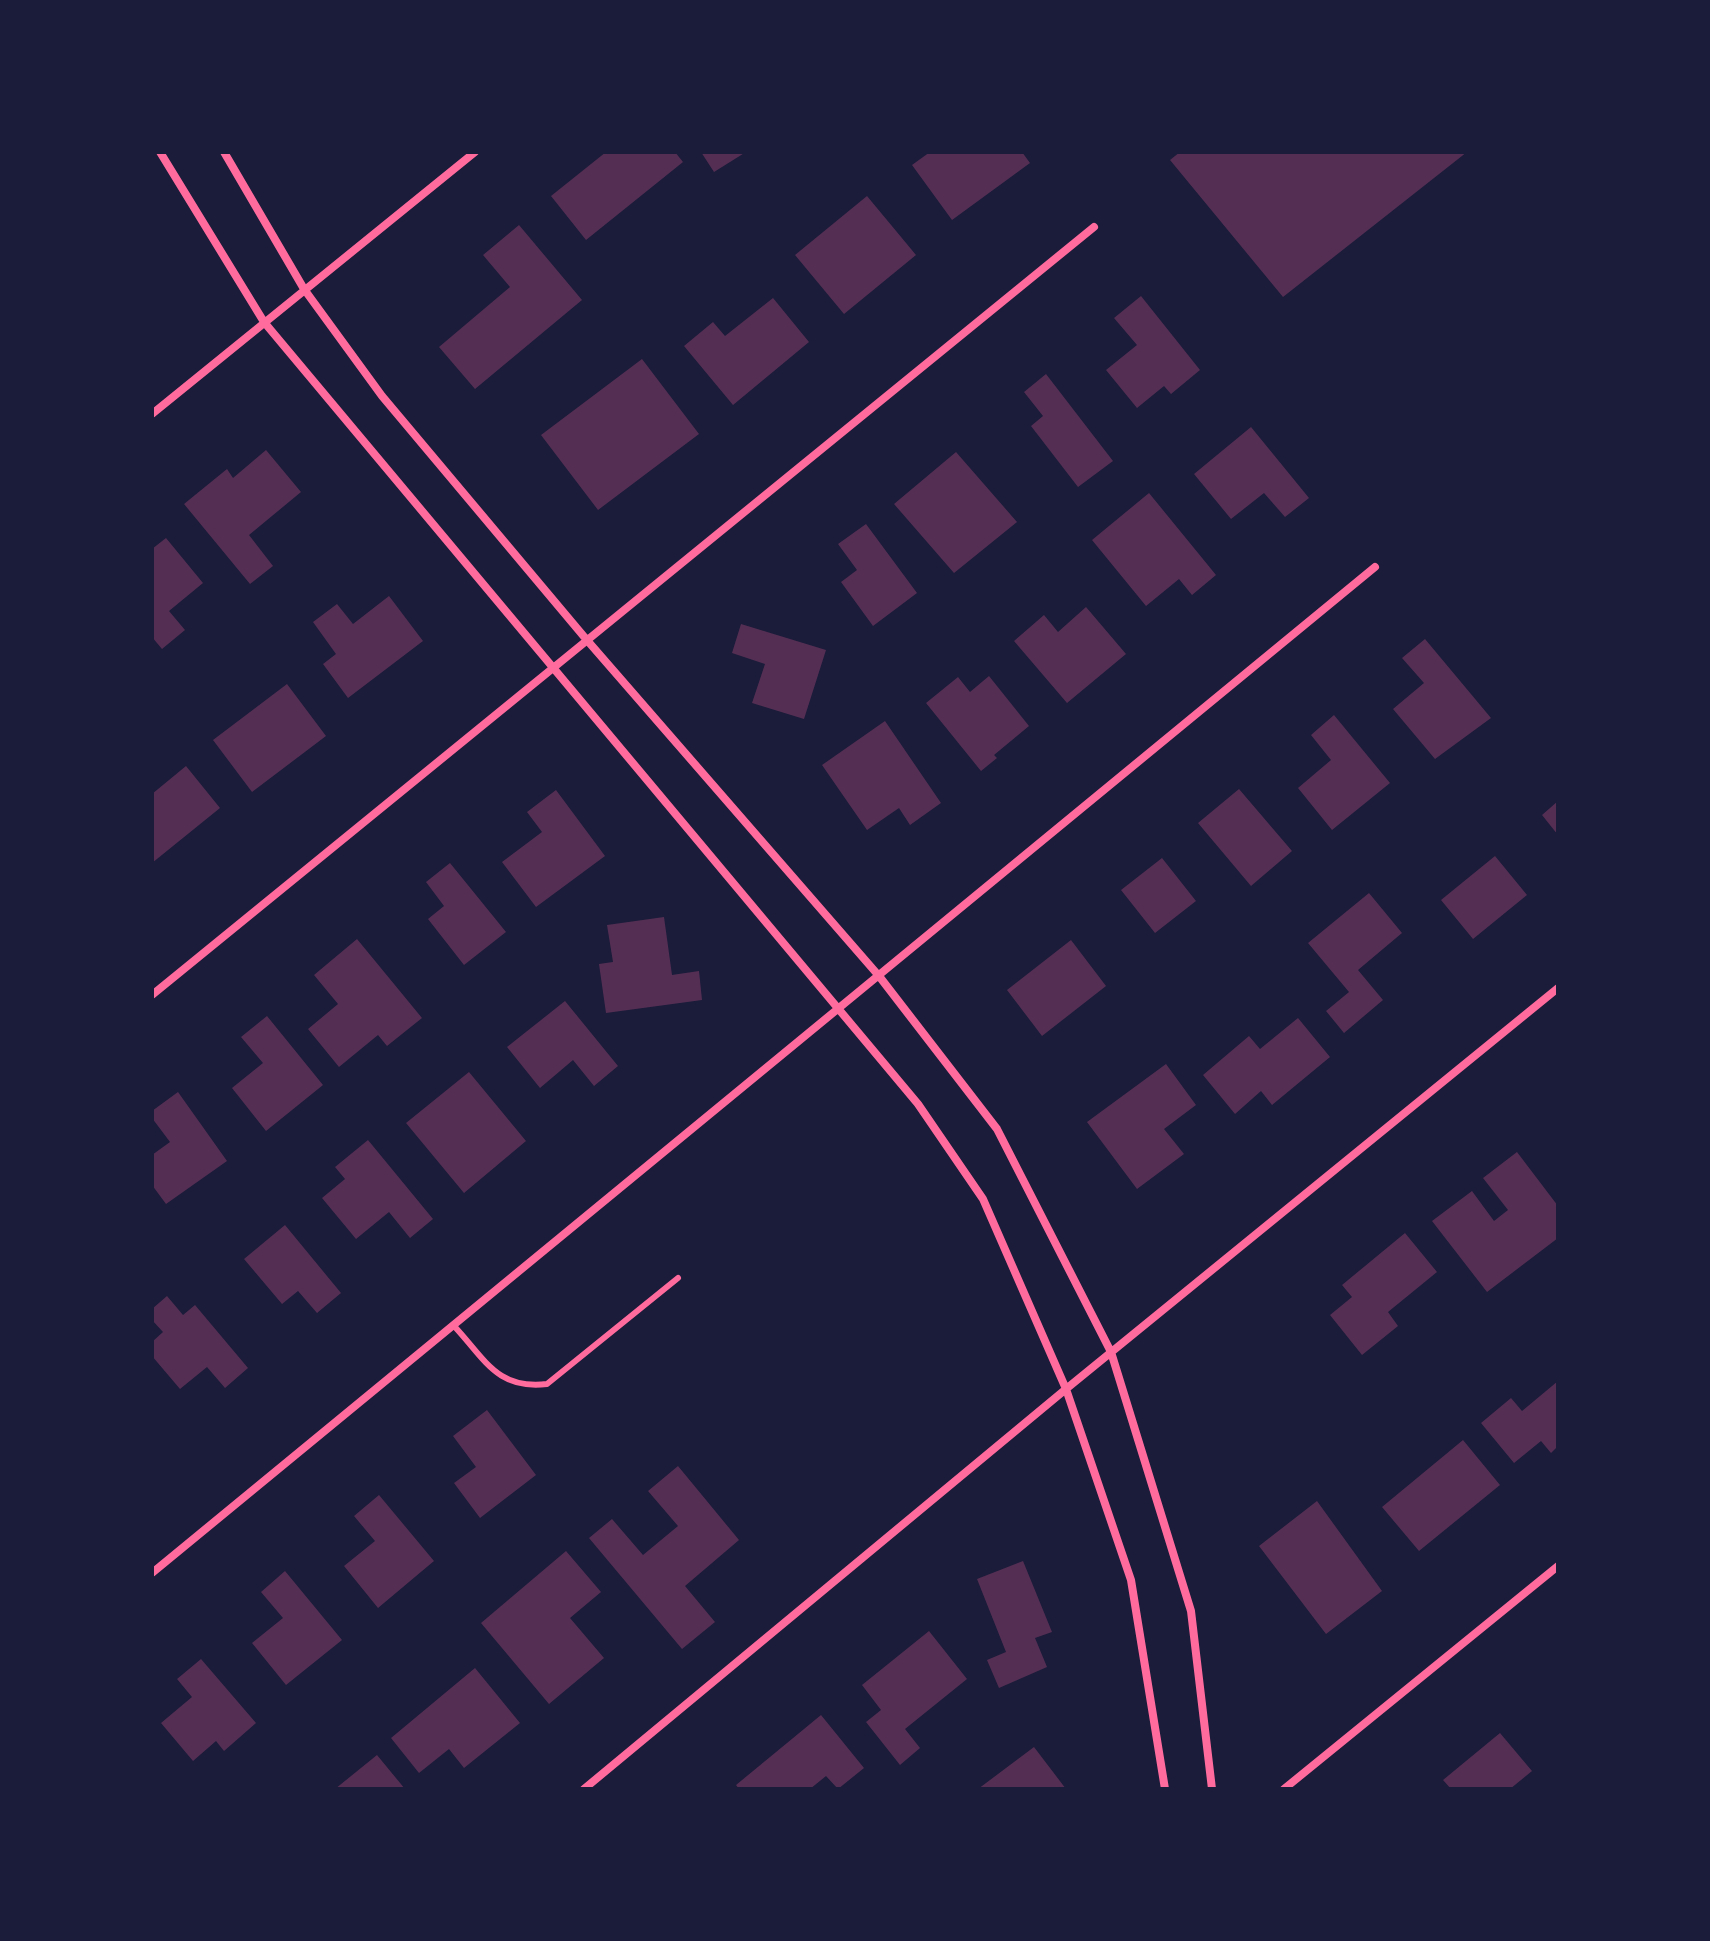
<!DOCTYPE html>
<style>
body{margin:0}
#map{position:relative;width:1710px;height:1941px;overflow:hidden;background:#1b1b3a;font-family:"Golos Text",sans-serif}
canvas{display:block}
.frame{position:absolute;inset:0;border:154px solid #1b1b3a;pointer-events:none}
</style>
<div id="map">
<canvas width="1710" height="1941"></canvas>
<div class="frame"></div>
</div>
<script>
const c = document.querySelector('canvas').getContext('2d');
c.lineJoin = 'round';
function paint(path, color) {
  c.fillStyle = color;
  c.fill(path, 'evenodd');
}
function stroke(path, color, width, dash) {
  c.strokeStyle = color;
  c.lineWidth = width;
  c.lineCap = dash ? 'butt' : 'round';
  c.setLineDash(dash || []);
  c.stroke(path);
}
const building = new Path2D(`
 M606 152H675L683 162 586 240 551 196Z
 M701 152H746L714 172Z
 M930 152H1022L1030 163 952 220 912 165Z
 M1180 152H1467L1283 297 1170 160Z
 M867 196 916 255 844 314 795 255Z
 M519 225 582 300 475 389 439 347 510 287 483 255Z
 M1141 296 1200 370 1171 394 1164 386 1137 408 1106 370 1137 345 1114 318Z
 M773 298 809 342 733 405 684 346 713 322 725 336Z
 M642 359 699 434 598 510 541 435Z
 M1046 374 1113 461 1078 487 1031 426 1043 416 1024 392Z
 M1251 427 1309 498 1285 517 1264 493 1231 519 1194 474Z
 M266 450 301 492 249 535 273 566 250 584 184 504 227 469 233 478Z
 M956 452 1017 522 954 573 894 504Z
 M1149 493 1216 575 1192 595 1179 579 1146 606 1092 540Z
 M866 524 917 593 873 626 841 582 857 570 838 544Z
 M166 538 203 583 169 611 185 630 162 649 152 637V549Z
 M389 596 423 641 348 698 323 664 336 654 313 622 337 604 353 624Z
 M1086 607 1126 654 1067 703 1014 641 1044 615 1058 632Z
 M741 624 826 650 804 719 752 703 765 664 732 653Z
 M1425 639 1491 718 1435 759 1393 709 1424 683 1402 658Z
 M989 676 1029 726 994 755 997 758 981 771 926 703 958 677 970 692Z
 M287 684 326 736 252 792 213 740Z
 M1334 715 1390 783 1332 830 1298 788 1331 760 1311 735Z
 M885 721 941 803 910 825 899 808 867 830 822 765Z
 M186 766 220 808 152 863V794Z
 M1239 789 1292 851 1251 886 1198 823Z
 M556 790 605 856 536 907 502 862 542 832 527 812Z
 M1558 801V835L1542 815Z
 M1495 856 1527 895 1473 939 1441 900Z
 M1162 858 1196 901 1155 933 1121 890Z
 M450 863 506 932 464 965 428 919 444 906 426 882Z
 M1369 893 1402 933 1358 970 1383 1000 1344 1033 1326 1011 1349 992 1308 943Z
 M664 917 672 975 699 971 702 1000 606 1013 599 964 613 962 607 925Z
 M357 939 422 1018 387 1046 378 1035 339 1067 308 1029 338 1004 314 975Z
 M1071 940 1106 986 1042 1036 1007 990Z
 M565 1001 618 1066 594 1086 573 1060 540 1088 507 1047Z
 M267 1016 323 1085 266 1131 232 1088 263 1063 241 1037Z
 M1298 1018 1330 1057 1272 1105 1261 1091 1235 1114 1203 1075 1249 1036 1260 1049Z
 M1166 1064 1196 1105 1164 1129 1184 1154 1137 1189 1087 1122Z
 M469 1072 526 1141 464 1193 406 1123Z
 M178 1092 227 1161 166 1204 152 1185V1155L170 1142 152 1118V1111Z
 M368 1140 433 1219 410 1238 389 1212 356 1239 322 1198 345 1179 335 1167Z
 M1517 1152 1558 1206V1238L1487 1292 1432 1221 1472 1191 1494 1221 1508 1210 1483 1178Z
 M285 1225 341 1293 317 1313 298 1291 282 1304 244 1259Z
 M1405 1233 1437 1272 1388 1312 1398 1326 1362 1355 1330 1315 1352 1297 1342 1285Z
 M167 1296 183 1315 195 1305 248 1368 225 1388 207 1367 180 1389 152 1356V1342L163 1332 152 1320V1309Z
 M1558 1381V1446L1551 1453 1541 1441 1514 1463 1481 1423 1511 1398 1522 1411Z
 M487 1410 536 1475 480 1518 454 1483 476 1467 453 1436Z
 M1463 1440 1500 1485 1419 1551 1382 1507Z
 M678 1466 739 1540 685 1586 715 1622 682 1649 589 1538 612 1519 643 1555 678 1526 648 1491Z
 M379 1495 434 1561 378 1608 344 1566 375 1541 354 1516Z
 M1317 1501 1382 1591 1326 1634 1259 1546Z
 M566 1551 601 1592 570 1618 604 1658 549 1704 481 1623Z
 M1023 1561 1052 1632 1035 1638 1047 1667 999 1688 987 1660 1006 1652 977 1579Z
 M285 1571 342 1640 286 1685 252 1643 283 1618 261 1592Z
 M929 1631 967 1679 905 1729 920 1748 900 1765 866 1722 881 1710 862 1685Z
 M201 1659 256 1723 224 1751 216 1741 193 1761 161 1723 192 1697 177 1679Z
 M475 1668 520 1723 464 1768 449 1749 419 1773 391 1738Z
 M821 1715 864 1768 838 1789 826 1776 810 1789H739L736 1785Z
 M1500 1733 1532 1771 1510 1789H1451L1443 1780Z
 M1034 1747 1066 1789H978Z
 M377 1755 405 1789H335Z`);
const service = new Path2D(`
 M454 1326C485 1359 497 1390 547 1384L678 1278`);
const minor = new Path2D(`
 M160 152 264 322 918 1104 983 1199 1066 1389 1131 1580 1165 1789
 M224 152 304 289 382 396 586 639 879 976 997 1129 1111 1352 1191 1611 1212 1789
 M152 414 475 152
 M152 995 1094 227
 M152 1573 1375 567
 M584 1789 1066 1389 1558 988
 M1284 1789 1558 1566`);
paint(building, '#542f53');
stroke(service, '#ff6b9d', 6);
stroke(minor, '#ff6b9d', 8);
</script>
